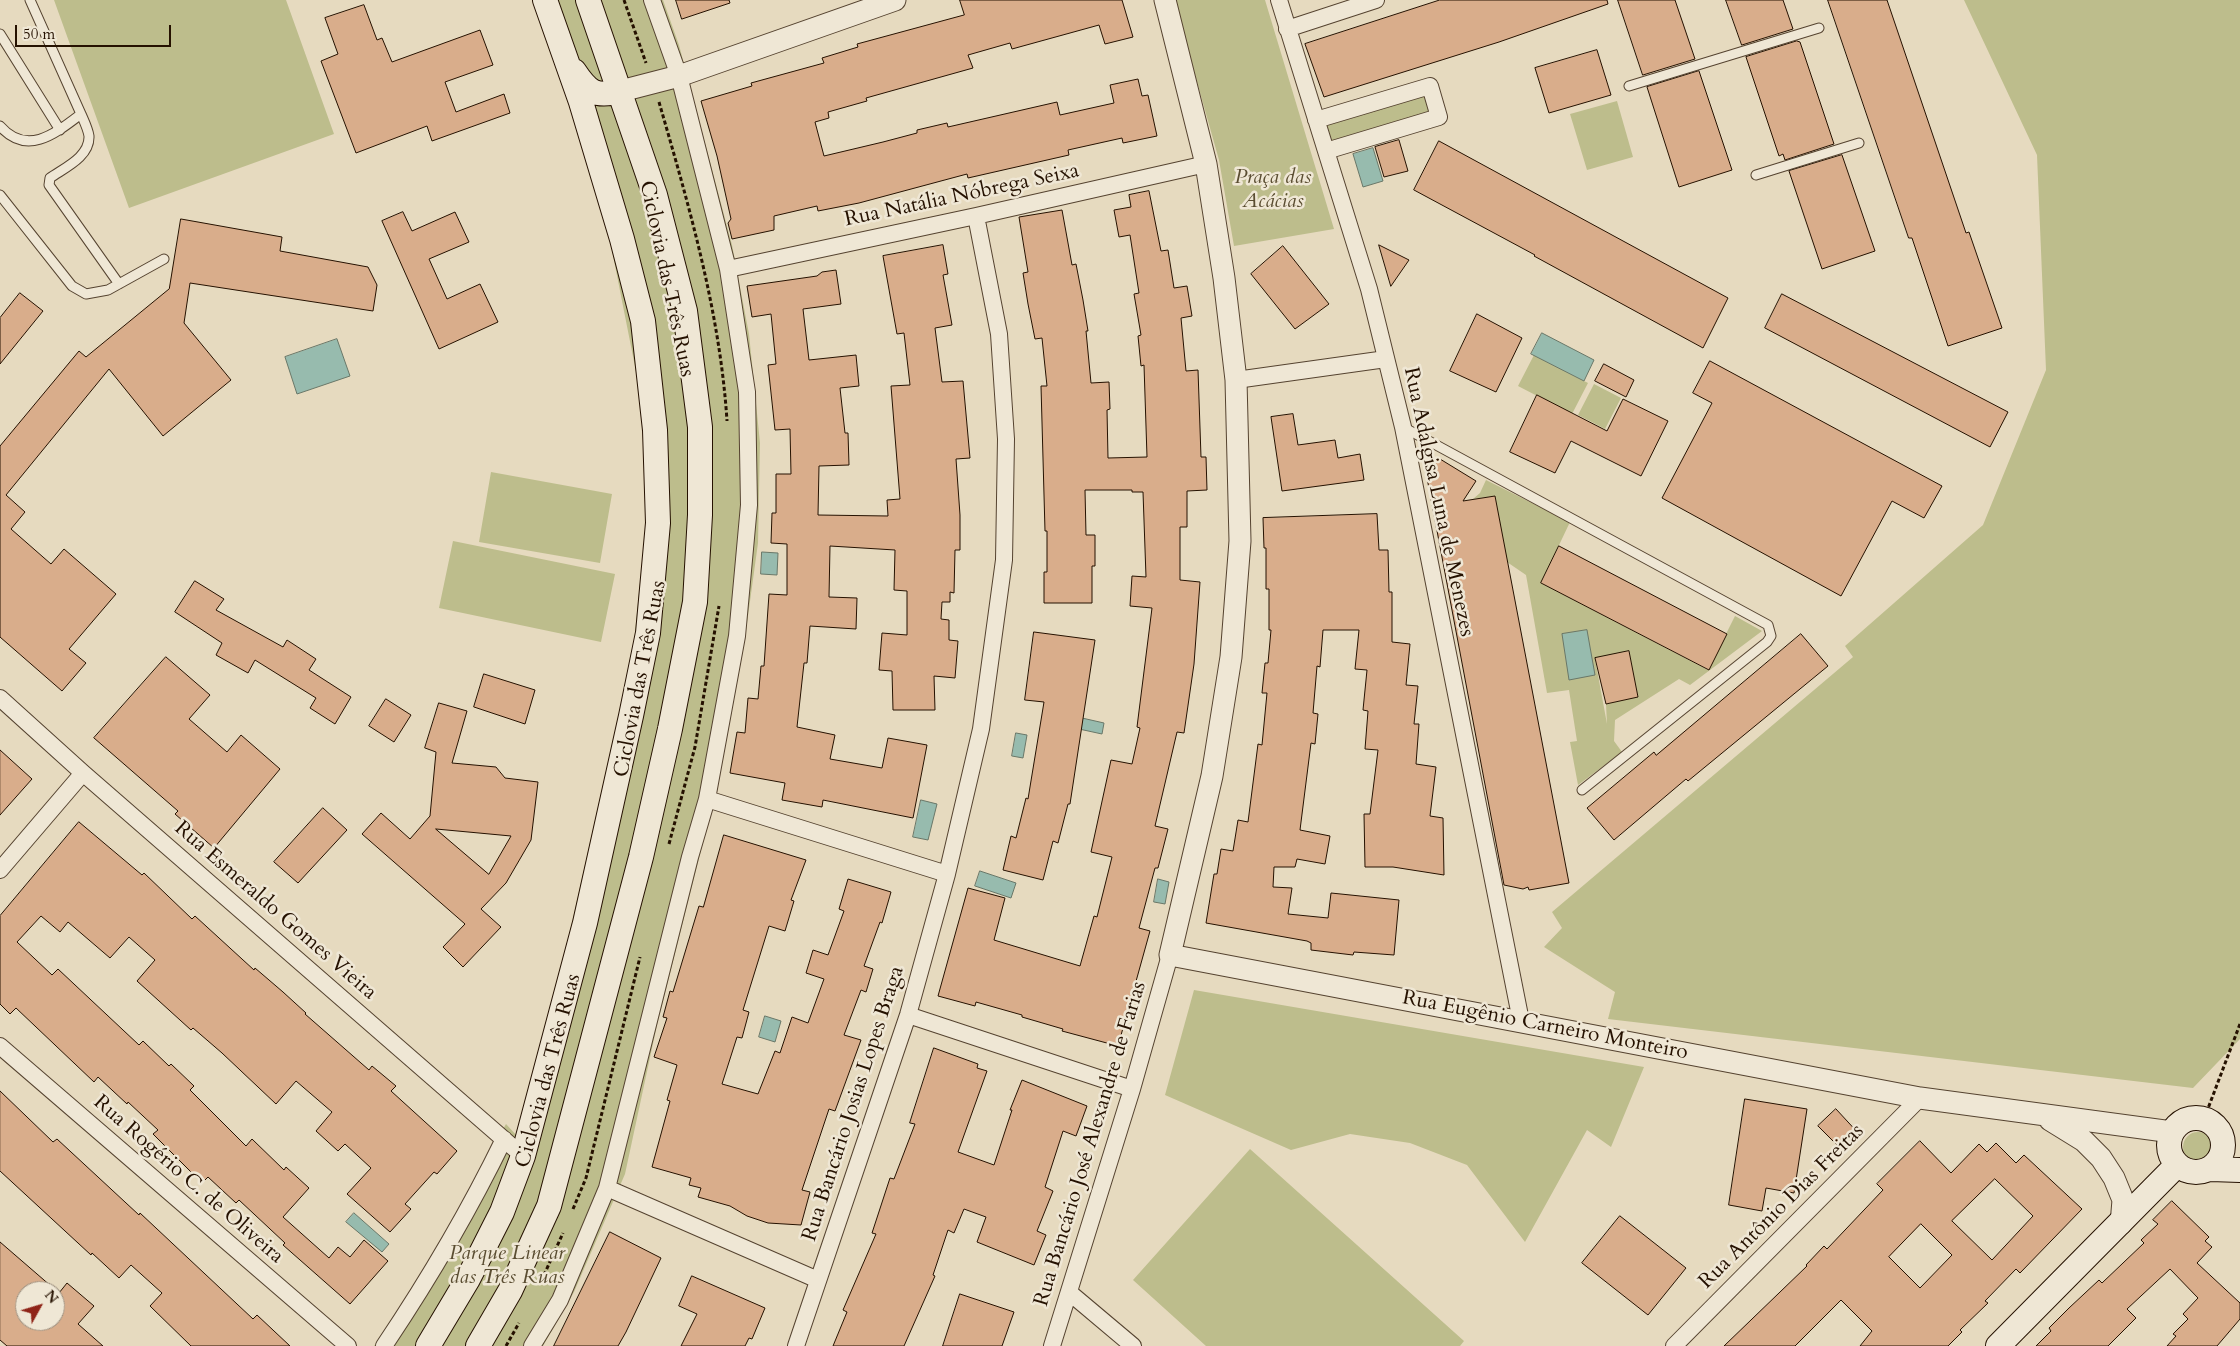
<!DOCTYPE html>
<meta charset="utf-8">
<style>
body{margin:0}
#map{position:relative;width:2240px;height:1346px;overflow:hidden;background:#e6dabf;font-family:Cardo,serif}
canvas{display:block}
.north{position:absolute;left:15px;top:1281px;width:50px;height:50px;box-sizing:border-box;background:#efe7d5;border:1px solid #9e9180;border-radius:50%;rotate:51deg;font-size:14px;font-weight:700;line-height:20px;text-align:center;color:#251100}
.north::after{content:'';display:block;margin:auto;width:18px;height:22px;background:#8f2418;clip-path:polygon(50% 0,100% 100%,50% 72%,0 100%)}
.scale{position:absolute;left:15px;top:25px;width:156px;height:22px;box-sizing:border-box;border:2px solid #251100;border-top:0;padding-left:6px;font-size:15px;line-height:18px;white-space:nowrap;color:#251100;-webkit-text-stroke:4px #efe7d5;paint-order:stroke}
</style>
<div id="map">
<canvas width="2240" height="1346"></canvas>
<div class="north">N</div>
<div class="scale">50 m</div>
</div>
<script>
const c = document.querySelector('canvas').getContext('2d');
c.lineJoin = 'round';
function paint(path, color) {
  c.fillStyle = color;
  c.fill(path, 'evenodd');
}
function stroke(path, color, width, dash) {
  c.strokeStyle = color;
  c.lineWidth = width;
  c.lineCap = dash ? 'butt' : 'round';
  c.setLineDash(dash || []);
  c.stroke(path);
}
function drawText(font, color, halo, rows, align = 'center') {
  c.font = font + ' Cardo,serif';
  c.lineWidth = 5;
  c.setLineDash([]);
  c.textBaseline = 'middle';
  c.strokeStyle = halo;
  c.fillStyle = color;
  for (const [text, x, y, turn = 0] of rows) {
    c.save();
    c.translate(x, y);
    c.rotate((+turn || 0) * Math.PI / 180);
    c.textAlign = isNaN(turn) ? turn : align;
    if (halo) c.strokeText(text, 0, 0);
    c.fillText(text, 0, 0);
    c.restore();
  }
}
const green = new Path2D(`
 M54 0H286L334 134 129 208Z
 M536 0H663L679 45 732 245 749 334 760 443 758 543 744 645 719 779 657 1025 625 1174 574 1292 543 1346H374L424 1271 506 1124 518 1137 535 1086 633 652 649 493 642 402 605 215Z
 M1174 0H1265L1334 229 1234 246 1219 160Z
 M1964 0H2240V1039L2193 1088 1608 1019 1615 992 1544 947 1562 928 1552 912 1853 657 1845 646 1983 525 2046 370 2037 155Z
 M1430 86 1439 117 1326 151 1316 120Z
 M1617 101 1633 157 1587 170 1570 114Z
 M1534 355 1588 383 1572 414 1518 386Z
 M1594 384 1621 398 1605 429 1578 415Z
 M491 472 612 494 600 563 479 542Z
 M1486 480 1570 522 1541 583 1708 670 1735 616 1762 631 1690 685 1679 679 1615 720 1614 741 1622 752 1578 785 1570 742 1577 741 1569 690 1547 693 1526 575 1507 562 1495 496 1473 499 1480 493ZM1629 651 1638 697 1606 704 1607 724 1595 659Z
 M453 541 615 574 601 642 439 608Z
 M1194 990 1644 1067 1611 1147 1587 1130 1525 1242 1467 1165 1410 1143 1350 1134 1291 1150 1165 1095Z
 M2183 1147a15 15 0 1 1 30 0a15 15 0 1 1-30 0Z
 M1250 1149 1464 1341 1460 1346H1206L1133 1280Z`);
const water = new Path2D(`
 M1373 148 1383 181 1363 187 1353 154Z
 M1542 333 1594 360 1584 381 1531 354Z
 M337 339 350 376 297 394 285 357Z
 M762 552 778 553 777 575 761 574Z
 M1587 630 1595 675 1569 680 1562 634Z
 M1082 718 1104 723 1102 734 1079 729Z
 M1016 733 1027 735 1023 758 1012 756Z
 M921 800 937 804 928 840 913 837Z
 M980 871 1016 883 1011 898 975 886Z
 M1158 879 1169 882 1165 904 1154 902Z
 M765 1016 781 1021 775 1042 759 1037Z
 M354 1213 389 1244 382 1252 346 1222Z`);
const building = new Path2D(`
 M676 0H729L730 3 682 19Z
 M960 0H1122L1133 37 1105 44 1099 25 1012 49 1010 43 968 55 973 68 866 98 867 101 828 112 829 118 815 122 824 156 883 142 917 133V130L947 123 948 127 1057 102 1060 115 1114 103 1110 85 1138 79 1142 96 1148 95 1157 136 1123 143 1122 138 1068 150 1069 155 968 178 967 174 859 203 818 211 817 206 774 216V230L732 239 728 223 731 219 717 156 701 101 752 86 751 83 824 63 822 58 858 47 857 44 964 15Z
 M1440 0H1607L1608 4 1499 42 1324 97 1305 44Z
 M1618 0H1675L1695 59 1643 75Z
 M1726 0H1783L1793 29 1742 45Z
 M1828 0H1887L1966 233 1969 232 2002 328 1948 346 1912 238H1909Z
 M364 5 377 40 382 38 392 62 480 30 493 65 445 82 456 112 504 94 510 113 432 141 427 126 356 153 321 61 338 54 325 18Z
 M1797 41 1800 42 1834 144 1785 160 1783 154 1779 156 1746 57Z
 M1597 50 1611 95 1549 113 1535 68Z
 M1699 71 1732 170 1679 187 1647 87Z
 M1399 140 1408 171 1384 177 1375 147Z
 M1439 141 1728 298 1703 348 1534 256 1535 255 1414 190Z
 M1842 155 1875 251 1822 269 1789 171Z
 M1149 191 1161 251 1168 250 1174 288 1187 286 1192 316 1181 318 1186 371 1198 370 1201 457H1206L1207 490 1187 491V527H1180V580L1200 582 1194 664 1184 733 1177 732 1155 826 1168 829 1158 868H1155L1139 928 1150 931 1118 1046 1062 1031 1063 1029 1022 1017V1015L976 1002 975 1006 938 996 968 888 1005 898 994 940 1080 966 1094 916 1097 917 1112 857 1091 852 1111 760 1132 764 1140 728 1137 727 1152 608 1130 606 1132 576 1146 577 1143 492H1132V490H1085L1086 535H1095V566H1092V603H1044V572H1047V531H1045L1041 386H1047L1042 338 1035 339 1028 304 1023 273 1028 272 1019 217 1062 210 1072 265 1076 264 1083 300 1088 331H1086L1091 383 1109 382 1110 409 1107 410 1108 458 1147 457 1144 365 1141 366 1138 336 1141 335 1134 294 1139 293 1130 235 1119 237 1114 210 1131 207 1129 195Z
 M403 212 412 231 455 212 469 242 429 259 447 299 480 284 498 322 439 349 382 221Z
 M181 219 282 237 280 251 368 267 377 285 373 311 190 283 184 323 231 380 163 436 109 369 6 495 25 512 11 529 51 564 64 549 116 594 69 649 86 663 62 691 0 637V446L79 351 86 357 169 289Z
 M943 245 948 274 943 275 952 325 935 328 942 382 963 381 970 458 956 459 960 515V550H955L954 593 950 592V602H942L941 619 949 620V640L958 641 955 678 934 676 935 710H893L892 671 879 670 882 633 907 635V591L894 590 895 550 830 546 829 597 857 598 856 629 810 626 807 663H804L797 727 835 735 830 759 882 768 888 738 927 745 913 818 823 800 822 807 782 800 785 783 730 773 737 732 745 733 748 698 758 699 761 666H764L769 594 787 595V544L771 543 772 513H776V474H791L790 429 775 430 768 365 776 364 771 314 752 317 747 286 817 276 822 272 836 270 841 304 803 309 809 360 856 355 859 386 840 388 845 433H848L849 465 819 466 818 515 888 516 887 500 900 499 891 386 910 385 904 333 897 334 883 256Z
 M1379 245 1409 260 1391 286Z
 M1283 246 1329 304 1295 329 1251 274Z
 M20 293 43 311 0 364V318Z
 M1782 294 2008 412 1990 447 1765 328Z
 M1477 314 1522 338 1496 392 1450 371Z
 M1710 361 1942 486 1924 518 1892 501 1841 596 1662 498 1712 403 1693 393Z
 M1604 364 1634 380 1626 397 1595 381Z
 M1537 395 1607 431 1623 399 1668 421 1641 476 1571 441 1555 473 1510 452Z
 M1293 414 1298 445 1335 440 1338 458 1360 454 1364 480 1282 491 1271 417Z
 M1440 459 1476 481 1463 501 1495 496 1569 883 1529 890 1528 887 1523 889 1504 885 1424 462Z
 M1377 514 1379 550H1388L1389 592H1392V642L1410 644 1406 685 1418 686 1414 724H1419L1416 764 1436 767 1430 816 1443 818 1444 875 1393 867H1365L1364 814H1370L1378 750 1365 749 1368 711 1363 710 1367 670 1355 669 1359 630H1323L1320 667 1317 666 1313 713 1318 714 1315 744 1311 743 1300 830 1330 836 1325 864 1297 859 1295 867H1274L1273 887 1292 888 1288 914 1328 918 1331 893 1399 900 1394 955 1354 952 1353 955 1311 950V943L1307 941 1206 923 1214 874H1217L1221 849 1233 851 1238 820 1248 822 1258 744 1262 745 1267 693H1262L1265 663H1268L1271 630H1269V589H1266V548H1264L1263 518Z
 M1559 546 1727 634 1709 670 1541 583Z
 M195 581 224 599 216 610 283 647 287 640 316 659 309 670 351 697 335 724 310 708 316 698 255 660 248 673 216 655 222 643 175 612Z
 M1034 632 1095 640 1070 804H1068L1058 843 1053 841 1043 880 1003 870 1011 836 1016 838 1026 798 1028 799 1044 702 1025 700Z
 M1801 634 1828 666 1688 781 1686 779 1614 840 1587 808 1654 752 1656 755Z
 M1629 651 1638 697 1606 704 1595 658Z
 M166 657 210 695 189 719 227 752 241 735 280 769 214 848 175 814 178 811 94 738Z
 M484 674 535 690 525 724 474 707Z
 M386 699 411 715 394 742 369 726Z
 M439 703 467 711 452 763 496 767 505 778 538 782 531 840 506 883 481 909 501 927 463 967 443 947 465 924 362 834 381 813 410 839 430 816 436 752 425 748ZM436 829 511 836 489 874Z
 M0 750 32 779 0 815Z
 M323 808 347 830 298 883 274 862Z
 M79 822 142 875 144 873 192 919 195 916 254 970 255 968 283 992 306 1013 305 1014 369 1070 372 1066 396 1086 391 1091 457 1151 437 1174 434 1172 405 1204 411 1209 390 1232 347 1194 371 1168 345 1144 338 1151 316 1131 332 1112 296 1081 276 1104 222 1053 193 1028 191 1030 137 981 155 960 129 937 110 958 68 922 60 932 41 916 17 942 52 975 58 969 139 1045 143 1041 169 1066 171 1064 194 1086 190 1090 246 1146 252 1139 284 1170 286 1167 309 1188 283 1217 329 1258 338 1247 350 1257 364 1240 388 1261 350 1304 283 1245 285 1243 239 1200 236 1203 208 1177 202 1183 153 1134 158 1130 128 1102 127 1104 98 1077 94 1082 16 1008 10 1014 0 1004V916Z
 M724 835 806 860 791 900 794 901 785 931 769 926 743 1010 749 1012 742 1038 737 1037 722 1084 758 1094 775 1051 780 1053 792 1017 808 1023 824 979 806 973 813 950 828 955 844 911 839 909 848 879 891 892 882 923 880 922 864 966 873 969 866 992 861 990 844 1035 861 1040 835 1111 829 1109 802 1190 810 1192 801 1225 768 1223 747 1216 730 1206 698 1197 701 1188 689 1185 691 1178 652 1167 670 1101 667 1100 677 1065 654 1057 667 1018 663 1017 670 991 673 992 699 906 703 907Z
 M934 1048 978 1064 977 1068 987 1071 958 1152 994 1165 1012 1110H1010L1022 1080 1087 1106 1076 1136 1063 1131 1045 1187 1053 1191 1037 1231 1046 1235 1034 1265 977 1242 986 1217 964 1209 954 1233 948 1230 933 1275 935 1276 904 1346H833L847 1312 843 1310 876 1234 872 1233 890 1178 894 1179 915 1124 910 1123Z
 M0 1091 53 1142 57 1139 139 1215 140 1213 253 1319 257 1315 290 1346H191L150 1306 162 1293 131 1265 119 1278 92 1253 91 1255 0 1171Z
 M1745 1099 1807 1109 1794 1193 1766 1188 1762 1211 1729 1205Z
 M1836 1109 1860 1135 1843 1151 1818 1126Z
 M1920 1141 1951 1173 1979 1144 1987 1152 1996 1143 2016 1163 2024 1155 2082 1209 2020 1273 2016 1269 1985 1301 1988 1303 1960 1330 1962 1332 1948 1346H1860L1872 1331 1841 1300 1795 1346H1724L1807 1266 1806 1265 1824 1246 1827 1249 1883 1190 1877 1184ZM1995 1179 2033 1216 1992 1260 1952 1221ZM1921 1224 1952 1255 1920 1288 1889 1257Z
 M2172 1201 2209 1237 2205 1241 2212 1247 2197 1263 2240 1303V1319L2217 1346H2167L2176 1336 2173 1334 2188 1319 2183 1314 2198 1298 2170 1269 2127 1309 2136 1318 2108 1346H2036L2051 1331 2049 1328 2069 1308 2099 1280 2102 1283 2144 1243 2141 1240 2158 1224 2153 1220Z
 M1620 1216 1686 1268 1648 1315 1582 1263Z
 M610 1232 661 1258 626 1332 618 1346H554Z
 M0 1242 59 1293 67 1283 94 1306 78 1324 103 1346H7L0 1340ZM25 1291H55V1321H25Z
 M692 1276 765 1308 752 1339 749 1338 745 1346H681L697 1314 679 1306Z
 M960 1294 1014 1312 1002 1346H943Z`);
const path = new Path2D(`
 M624 0 646 63
 M659 102C689 206 720 312 727 421
 M669 844 695 747 719 606
 M2204 1119 2240 1024
 M573 1209 586 1178 640 957
 M544 1275 563 1233
 M506 1346 519 1323`);
const service = new Path2D(`
 M0 34 60 130
 M1629 86 1819 28
 M81 114C84 121 88 129 89 136 90 157 64 168 50 178L49 185 119 284
 M0 126C27 157 56 133 81 114L30 0
 M1756 175 1859 143
 M0 195 72 286 86 294 108 290 164 259
 M1403 427 1768 625 1771 636 1767 642 1582 790`);
const minor = new Path2D(`
 M1279 0 1369 289 1403 427 1521 1021
 M1287 29 1376 0
 M1316 120 1430 86 1439 117 1326 151
 M728 269 976 216 1206 164
 M1236 380 1386 359
 M0 698 83 773 523 1156
 M707 799 947 874
 M0 870 83 773
 M908 1015 1132 1089
 M0 1046 348 1346
 M607 1188 818 1280
 M1070 1293 1133 1346
 M384 1346C429 1279 469 1211 504 1139
 M532 1346 560 1300 607 1188 690 857 707 799 737 636 749 505 747 392 728 269 679 76 652 0
 M796 1346 908 1015 947 874 981 729 1004 560 1006 439 999 334 976 216
 M1052 1346 1132 1089 1170 955
 M1674 1346 1920 1098`);
const tertiary = new Path2D(`
 M1165 0 1206 164 1224 278 1236 380 1240 541 1231 657 1212 776 1170 955 1920 1098 2172 1132
 M621 91 679 76 895 0
 M2050 1120 2084 1141 2101 1158 2114 1178 2123 1200 2121 1224`);
const secondary = new Path2D(`
 M574 71C588 92 595 98 621 91
 M2169 1145a27 27 0 1 1 54 0a27 27 0 1 1-54 0Z
 M2211 1169 2240 1170
 M428 1346 468 1279 502 1212 523 1156 585 923 631 716 648 633 658 523 655 430 643 321 622 239 581 102 545 0
 M478 1346 510 1291 549 1206 641 857 670 729 695 602 700 515V427L685 311 655 195 588 0
 M1998 1346 2177 1165`);
const parkNames = [
 ["Praça das",1273,178],
 ["Acácias",1273,202],
 ["Parque Linear",507,1254],
 ["das Três Ruas",507,1278]
];
const streetNames = [
 ["Rua Natália Nóbrega Seixa",962,196,-12],
 ["Ciclovia das Três Ruas",666,279,78],
 ["Rua Adalgisa Luna de Menezes",1438,502,78],
 ["Ciclovia das Três Ruas",641,679,-79],
 ["Rua Esmeraldo Gomes Vieira",275,911,41],
 ["Rua Eugênio Carneiro Monteiro",1545,1026,11],
 ["Ciclovia das Três Ruas",549,1071,-75],
 ["Rua Bancário Josias Lopes Braga",854,1104,-72],
 ["Rua Bancário José Alexandre de Farias",1091,1144,-73],
 ["Rua Rogério C. de Oliveira",188,1180,41],
 ["Rua Antônio Dias Freitas",1782,1207,-45]
];
paint(green, '#bdbd8c');
paint(water, '#97bbae');
stroke(water, '#697768', 1);
paint(building, '#d9ad8b');
stroke(building, '#251100', 1);
stroke(service, '#554330', 11);
stroke(minor, '#554330', 18);
stroke(tertiary, '#554330', 23);
stroke(secondary, '#251100', 26);
stroke(path, '#251100', 3, [4, 2.5]);
stroke(service, '#efe7d5', 9);
stroke(minor, '#efe7d5', 16);
stroke(tertiary, '#efe7d5', 21);
stroke(secondary, '#efe7d5', 24);
drawText('italic 21px', '#5a4d31', '#efe7d5', parkNames);
drawText('21px', '#251100', '#efe7d5', streetNames);
</script>
